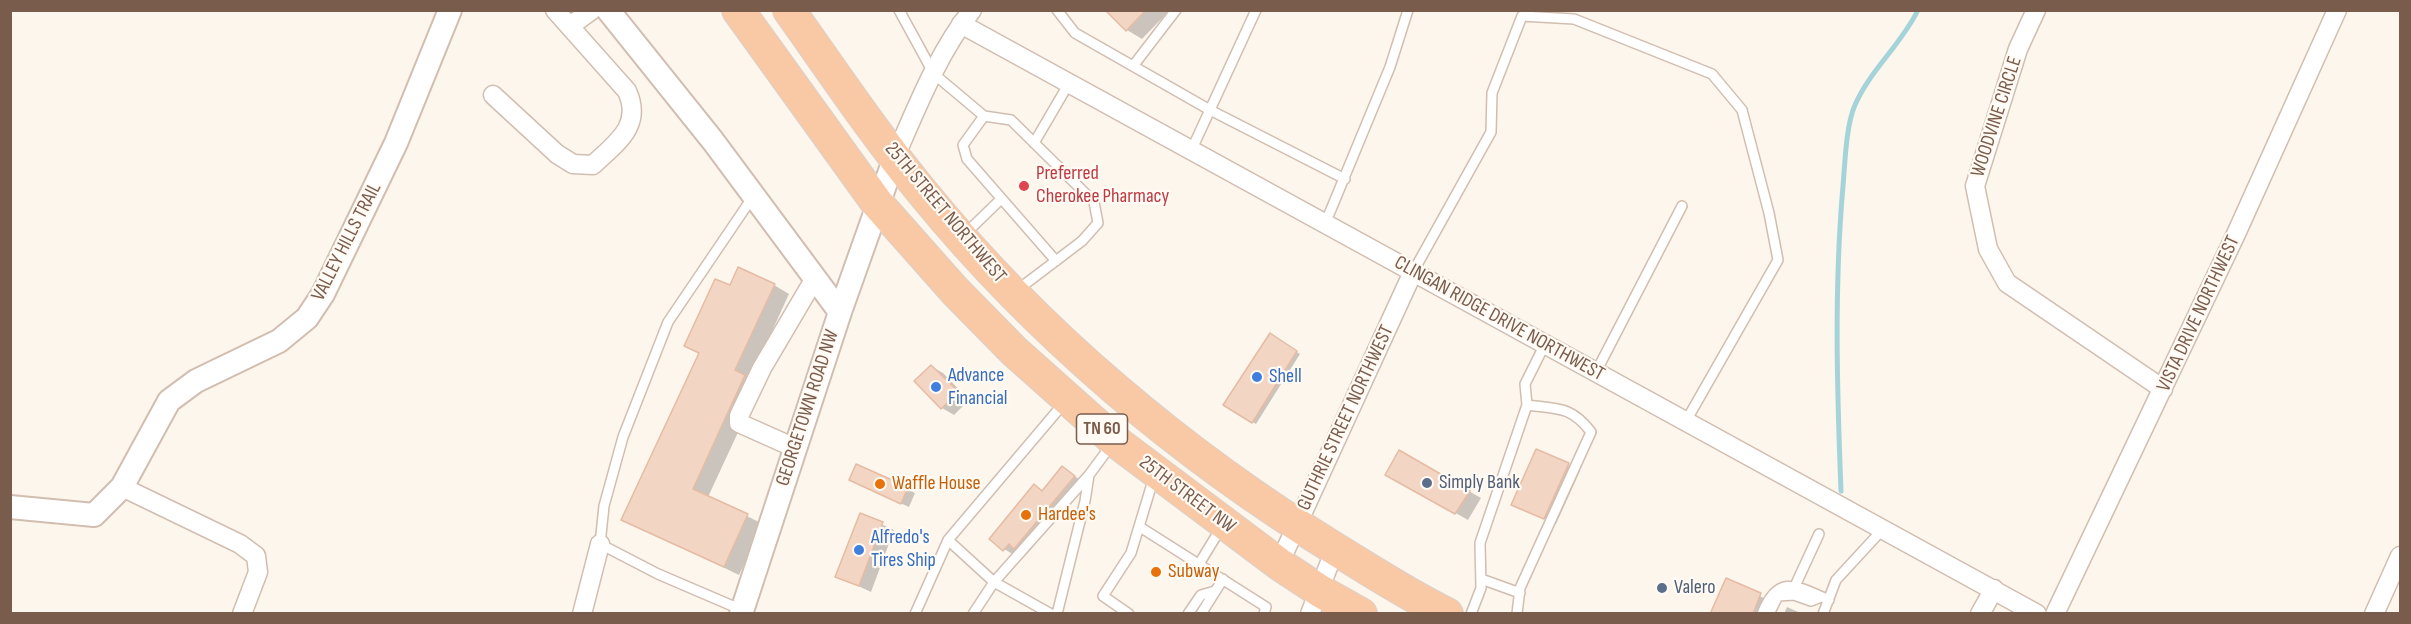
<!DOCTYPE html>
<style>
body{margin:0}
#map{position:relative;width:2411px;height:624px;overflow:hidden;background:#fdf6ec;font-family:"Sofia Sans Condensed",sans-serif}
canvas{display:block}
.frame{position:absolute;inset:0;border:12px solid #7a5c4d;pointer-events:none}
</style>
<div id="map">
<canvas width="2411" height="624"></canvas>
<div class="frame"></div>
</div>
<script>
const c = document.querySelector('canvas').getContext('2d');
c.lineJoin = 'round';
function paint(path, color) {
  c.fillStyle = color;
  c.fill(path, 'evenodd');
}
function stroke(path, color, width, dash) {
  c.strokeStyle = color;
  c.lineWidth = width;
  c.lineCap = dash ? 'butt' : 'round';
  c.setLineDash(dash || []);
  c.stroke(path);
}
function drawText(font, color, halo, rows, align = 'center') {
  c.font = font + ' "Sofia Sans Condensed",sans-serif';
  c.lineWidth = 4.5;
  c.setLineDash([]);
  c.textBaseline = 'middle';
  c.strokeStyle = halo;
  c.fillStyle = color;
  for (const [text, x, y, turn = 0] of rows) {
    c.save();
    c.translate(x, y);
    c.rotate((+turn || 0) * Math.PI / 180);
    c.textAlign = isNaN(turn) ? turn : align;
    if (halo) c.strokeText(text, 0, 0);
    c.fillText(text, 0, 0);
    c.restore();
  }
}
const shadow = new Path2D(`
 M1107 10H1170L1142 39 1127 30Z
 M774 285 789 294 750 379 760 385 708 497 763 524 739 575 623 519 730 287Z
 M1270 335 1300 354 1256 424 1225 405Z
 M932 367 943 373 969 400 954 415 942 408 916 381Z
 M1537 451 1580 471 1556 524 1525 511Z
 M1400 452 1481 498 1468 520 1387 474Z
 M857 466 915 493 909 507 859 484Z
 M1063 468 1086 484 1027 554 1020 550 1016 556 1004 549 1035 486 1044 491Z
 M861 515 894 530 871 592 837 576Z
 M1726 580 1772 602 1767 614H1712Z
 M1787 607 1803 614H1784Z`);
const stream = new Path2D(`
 M1841 491C1837 389 1834 288 1843 186 1845 163 1846 125 1855 105 1870 70 1901 45 1918 10`);
const building = new Path2D(`
 M1105 10H1146L1126 31Z
 M738 267 775 284 735 370 745 375 693 489 748 514 724 567 621 520 699 353 684 346 715 279 730 285Z
 M1270 333 1297 351 1252 423 1223 405Z
 M931 365 959 392 941 409 914 381Z
 M1536 449 1569 463 1544 519 1511 505Z
 M1399 450 1470 491 1455 514 1385 475Z
 M856 464 908 487 901 504 849 480Z
 M1062 466 1075 476 1014 549 1009 544 1003 551 989 539 1034 484 1042 491Z
 M860 513 883 522 859 586 835 577Z
 M1726 578 1761 593 1753 614H1710Z`);
const service = new Path2D(`
 M899 10 934 74 984 116 1011 120 1094 202 1098 223 1082 241 1016 291
 M1057 10 1075 33 1210 110 1345 179
 M1133 66 1176 10
 M984 116 963 145 967 159 1056 261
 M1034 143 1068 85
 M1191 151 1256 10
 M1325 224 1390 67 1408 10
 M965 234 1000 200
 M1413 272 1491 132 1492 93 1522 16 1574 19 1712 74 1742 110 1769 213 1778 260 1686 421
 M1596 372 1682 206
 M1140 527 1266 607 1264 614
 M948 540 994 582 973 614
 M1199 564 1221 528
 M1481 579 1520 593
 M1795 586 1819 534
 M742 610 658 574 600 544 604 506 623 437 668 322 752 198
 M915 614 948 540 1064 403
 M1051 614 994 582 1089 475
 M1057 614 1085 501 1089 475 1112 444
 M1129 614 1103 596 1131 553 1154 477
 M1188 614 1201 595 1215 591
 M1201 614 1223 579
 M1471 614 1481 588 1480 543 1527 405 1525 384 1545 344
 M1517 614 1520 588 1591 432C1571 406 1558 409 1527 405
 M1762 614C1778 573 1797 586 1829 600
 M1769 614 1778 596 1794 595 1811 601 1821 597
 M1823 614 1836 580 1883 529`);
const minor = new Path2D(`
 M2036 10 2018 49 1975 186 1988 249 2007 283 2163 389
 M961 24 2037 614
 M570 26 592 10
 M493 95 557 154 573 164 593 165C616 143 643 126 627 91L555 10
 M895 157C917 107 938 53 972 10
 M795 448 739 423V416L762 368 815 278
 M122 487 240 544 256 556 258 572 242 614
 M1279 564 1413 272
 M582 614 600 544
 M1310 614 1335 549
 M1980 614 1994 589
 M2055 614 2236 234 2337 10
 M2374 614 2400 556`);
const tertiary = new Path2D(`
 M608 10 713 141 840 312
 M10 507 94 515 122 487 169 401 196 381 279 341 307 318 323 294 396 143 450 10
 M741 614 840 312 895 157`);
const trunk = new Path2D(`
 M738 10 877 203 955 291 1014 351 1115 441 1279 564 1320 591 1361 614
 M789 10C833 72 875 135 923 193 1038 334 1182 455 1337 550 1373 572 1408 595 1447 614`);
const markers = [
 [1024,186,6,"#e0444e"],
 [1257,377,6,"#3f7fe0"],
 [936,387,6,"#3f7fe0"],
 [1427,483,6,"#5c6f8a"],
 [880,484,6,"#e8710a"],
 [1026,515,6,"#e8710a"],
 [859,550,6,"#3f7fe0"],
 [1156,572,6,"#e8710a"],
 [1662,588,6,"#5c6f8a"]
];
const shields = [
 [1102,429,51]
];
const shieldNames = [
 ["TN 60",1102,429]
];
const streetNames = [
 ["WOODVINE CIRCLE",1997,117,-72],
 ["25TH STREET NORTHWEST",945,213,50],
 ["VALLEY HILLS TRAIL",347,242,-63],
 ["VISTA DRIVE NORTHWEST",2199,314,-65],
 ["CLINGAN RIDGE DRIVE NORTHWEST",1499,319,29],
 ["GEORGETOWN ROAD NW",808,408,-72],
 ["GUTHRIE STREET NORTHWEST",1346,418,-65],
 ["25TH STREET NW",1187,495,37]
];
const healthNames = [
 ["Preferred",1036,174],
 ["Cherokee Pharmacy",1036,197]
];
const shopNames = [
 ["Advance",948,376],
 ["Financial",948,399],
 ["Shell",1269,377],
 ["Alfredo's",871,538],
 ["Tires Ship",871,561]
];
const serviceNames = [
 ["Simply Bank",1439,483],
 ["Valero",1674,588]
];
const foodNames = [
 ["Waffle House",892,484],
 ["Hardee's",1038,515],
 ["Subway",1168,572]
];
paint(shadow, '#0003');
stroke(stream, '#a5d3da', 5);
paint(building, '#f3d5c3');
stroke(building, '#e6bba3', 1.5);
stroke(service, '#d1beb0', 12);
stroke(minor, '#d1beb0', 21);
stroke(tertiary, '#d1beb0', 26);
stroke(trunk, '#dad1cd', 34);
stroke(service, '#fff', 9);
stroke(minor, '#fff', 18);
stroke(tertiary, '#fff', 22);
stroke(trunk, '#f9c8a4', 32);
for (const [x, y, r, color] of markers) {
  const dot = new Path2D();
  dot.arc(x, y, r, 0, 2 * Math.PI);
  c.fillStyle = color;
  c.fill(dot);
  stroke(dot, '#fffaf3', 2);
}
for (const [x, y, w] of shields) {
  const box = new Path2D();
  box.roundRect(x - w / 2, y - 15, w, 30, 4.5);
  c.fillStyle = '#fffaf3';
  c.fill(box);
  stroke(box, '#7a5c4d', 1.5);
}
drawText('bold 18px', '#7a5c4d', null, shieldNames);
drawText('20px', '#7a5c4d', '#fffaf3', streetNames);
drawText('20px', '#be3a42', '#fffaf3', healthNames, 'left');
drawText('20px', '#366cbe', '#fffaf3', shopNames, 'left');
drawText('20px', '#4e5e75', '#fffaf3', serviceNames, 'left');
drawText('20px', '#c56008', '#fffaf3', foodNames, 'left');
</script>
